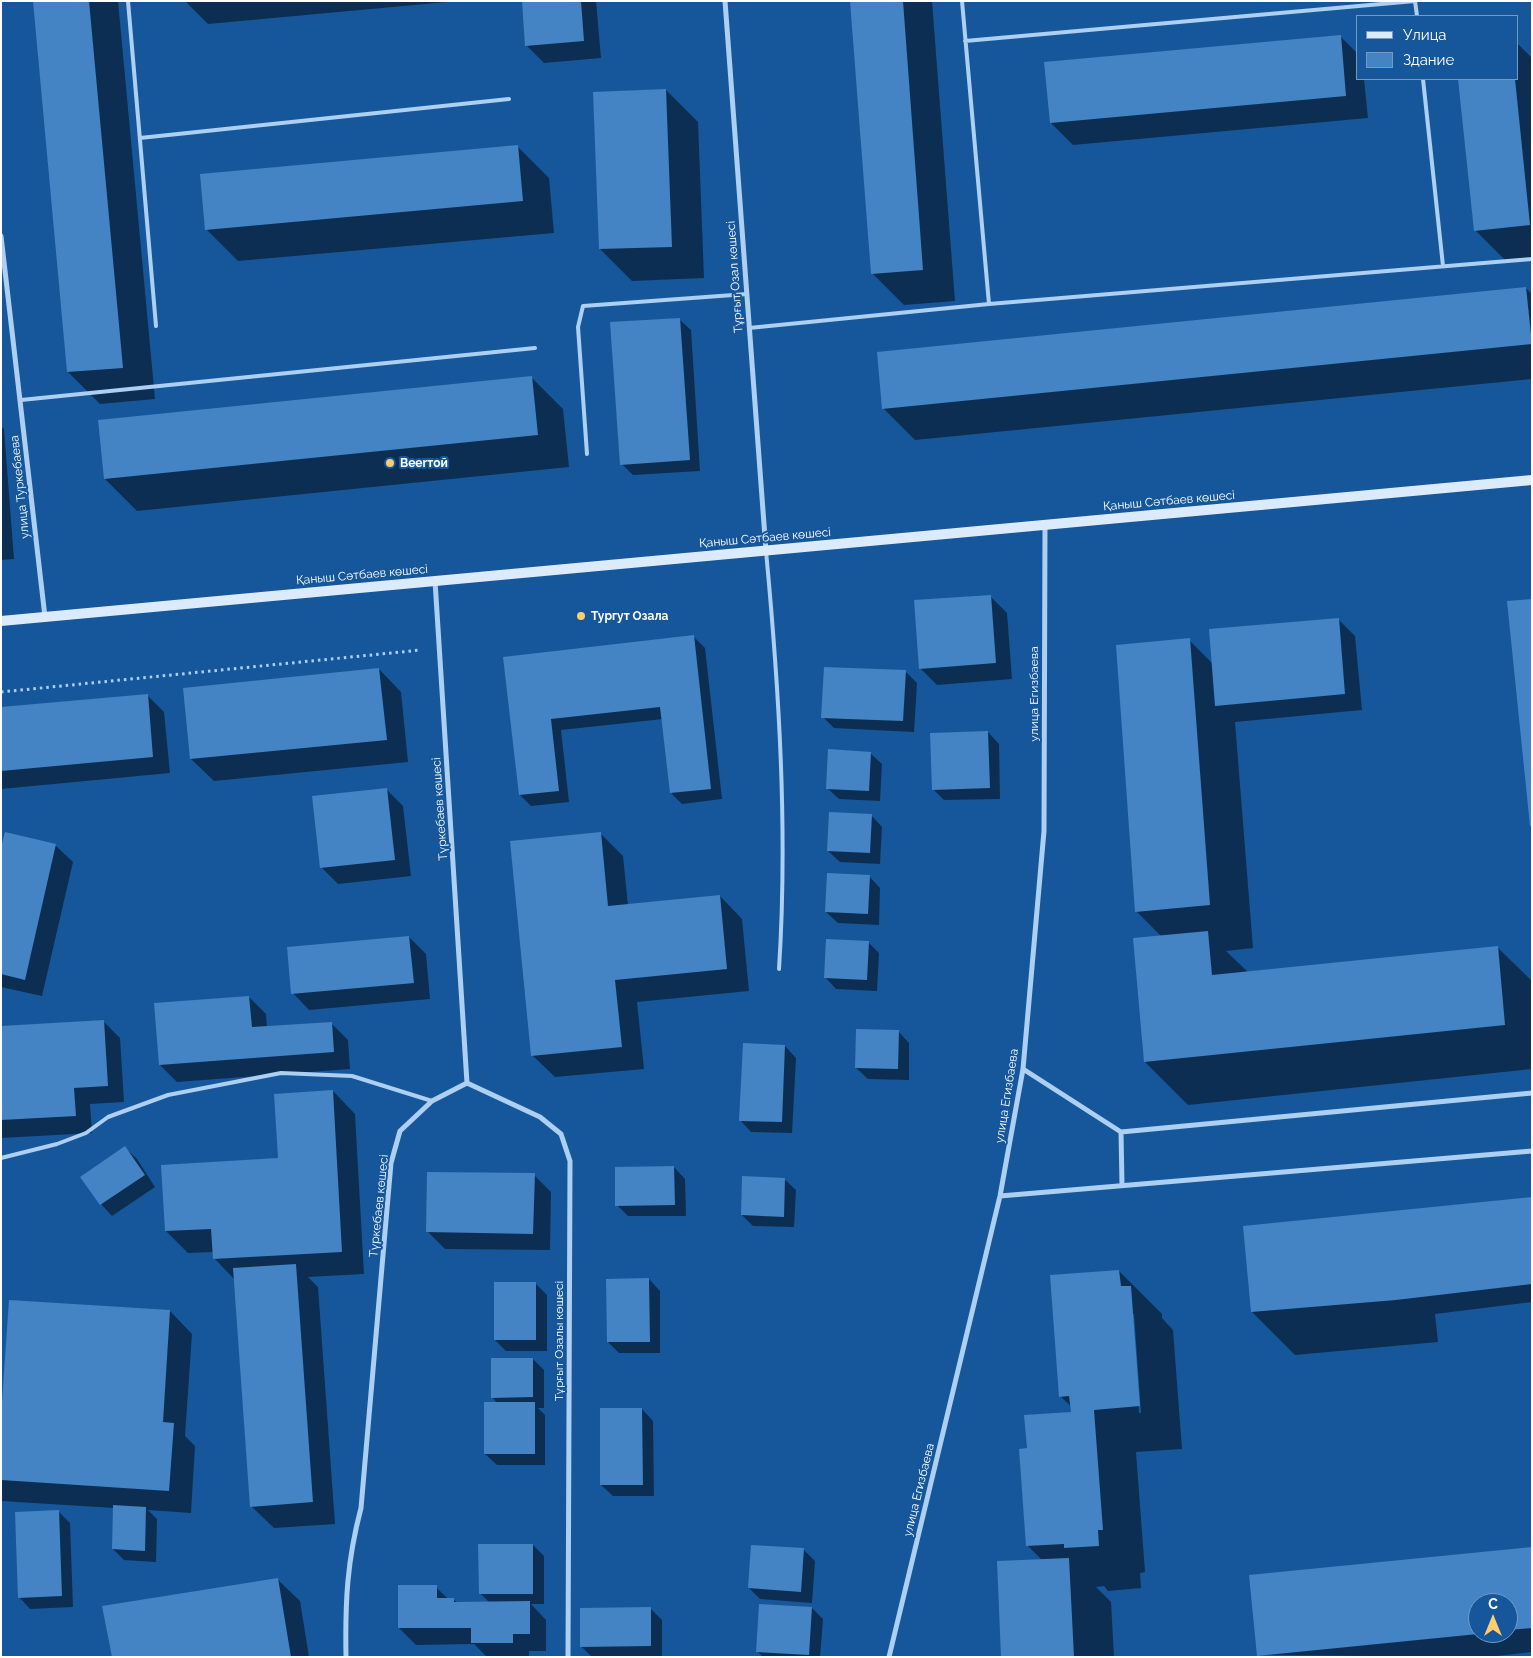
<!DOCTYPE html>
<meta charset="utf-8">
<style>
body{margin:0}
#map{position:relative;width:1533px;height:1658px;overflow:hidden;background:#16579b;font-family:Raleway,sans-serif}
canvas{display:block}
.frame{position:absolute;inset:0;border:2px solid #fff;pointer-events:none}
.legend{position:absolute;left:1356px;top:15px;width:162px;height:65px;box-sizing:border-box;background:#16579b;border:1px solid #739ac3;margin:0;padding:6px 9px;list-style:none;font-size:15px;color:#fff}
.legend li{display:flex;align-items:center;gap:10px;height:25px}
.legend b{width:25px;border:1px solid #739ac3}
.north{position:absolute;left:1468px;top:1593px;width:50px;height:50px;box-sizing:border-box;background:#16579b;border:1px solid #739ac3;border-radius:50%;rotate:0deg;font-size:14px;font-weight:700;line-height:20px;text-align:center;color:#fff}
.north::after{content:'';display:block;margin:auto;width:18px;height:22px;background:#ffcd6d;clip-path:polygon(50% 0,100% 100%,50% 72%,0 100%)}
</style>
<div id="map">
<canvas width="1533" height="1658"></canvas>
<div class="frame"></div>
<ul class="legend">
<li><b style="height:6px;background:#dbebfc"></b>Улица</li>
<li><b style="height:14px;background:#4483c4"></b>Здание</li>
</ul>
<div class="north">С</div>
</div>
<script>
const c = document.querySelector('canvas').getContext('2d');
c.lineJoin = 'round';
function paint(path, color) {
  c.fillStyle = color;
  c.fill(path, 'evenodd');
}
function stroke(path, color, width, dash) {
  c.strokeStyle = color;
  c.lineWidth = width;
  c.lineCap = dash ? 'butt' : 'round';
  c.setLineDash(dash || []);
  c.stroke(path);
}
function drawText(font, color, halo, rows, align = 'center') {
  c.font = font + ' Raleway,sans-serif';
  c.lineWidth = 4;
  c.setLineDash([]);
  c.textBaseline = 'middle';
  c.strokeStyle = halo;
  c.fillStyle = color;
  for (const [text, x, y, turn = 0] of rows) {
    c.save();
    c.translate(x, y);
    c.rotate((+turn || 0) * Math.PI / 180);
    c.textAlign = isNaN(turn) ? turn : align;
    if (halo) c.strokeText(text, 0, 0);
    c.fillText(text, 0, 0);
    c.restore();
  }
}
const shadow = new Path2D(`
 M34 1H118L155 399 100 404 68 372Z
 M185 1H458L208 24Z
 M523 1H596L601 58 544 63 527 46Z
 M851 1H932L955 301 904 305 872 273Z
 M1340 36 1357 53V79H1364L1368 118 1073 145 1051 123Z
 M1517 43 1532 58V260L1507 262 1475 230 1460 79H1517Z
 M666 90 698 122 704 278 632 281 600 249Z
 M517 146 549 178 554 233 238 261 206 229Z
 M1526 288 1532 294V379L915 440 883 408Z
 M679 319 691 330 700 471 633 475 622 464Z
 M531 377 563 409 569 467 137 511 105 479Z
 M1 426 4 429 14 559 1 560Z
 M990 596 1007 613 1012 679 937 685 920 668Z
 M1338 619 1355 636 1362 710 1235 722 1253 948 1226 951 1248 972 1497 947 1532 981V1069L1188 1105 1145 1062 1161 936 1137 912 1189 640 1213 664Z
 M694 637 705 648 722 799 682 804 671 793 663 719 561 730 569 802 531 806 520 795 505 658Z
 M379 669 401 692 408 762 214 781 191 759Z
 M905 671 917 683 914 732 834 728 823 717Z
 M147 695 164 712 170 773 1 789V709Z
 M988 732 999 744 1000 799 944 800 933 789Z
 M870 753 882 764 880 801 839 799 827 788Z
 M386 789 403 806 411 876 338 884 321 867Z
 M871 815 882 827 880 864 840 862 828 851Z
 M600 833 623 856 628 906 720 896 742 919 749 991 637 1002 644 1069 555 1077 532 1055Z
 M6 834 56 846 73 862 42 996 1 987V853Z
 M869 876 880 888 879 925 838 923 826 912Z
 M409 937 426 954 430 999 309 1010 293 993Z
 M868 942 879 953 877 991 836 989 825 977Z
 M249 997 266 1014 267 1028 331 1023 348 1040 350 1069 177 1082 160 1065Z
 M103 1021 120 1038 124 1102 90 1104 92 1133 1 1138V1027Z
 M898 1031 909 1043V1080L868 1079 856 1068Z
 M785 1046 796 1058 792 1133 751 1132 740 1120Z
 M333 1091 355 1114 364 1274 308 1277 318 1287 335 1524 274 1528 251 1506 235 1280 214 1258V1252L188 1253 166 1231 279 1159Z
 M125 1148 137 1159 155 1187 112 1216 101 1204Z
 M674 1167 685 1179 686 1216H628L617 1205Z
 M534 1175 551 1192 550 1250 445 1249 428 1232Z
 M784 1179 796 1190 794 1227 753 1226 742 1215Z
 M1532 1199V1302L1435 1314 1438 1342 1295 1355 1252 1312Z
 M1119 1271 1162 1314V1318L1173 1330 1182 1449 1136 1452 1145 1572 1140 1573 1141 1588 1108 1591 1104 1586 1096 1587 1111 1602 1114 1657H1003L1042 1560 1028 1546V1449L1072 1413V1407L1060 1396ZM1132 1314H1134L1141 1413H1139Z
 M649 1279 660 1291V1353H619L608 1342Z
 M536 1284 547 1295V1351H506L495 1340Z
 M170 1311 192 1334 185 1436 195 1446 191 1513 148 1510 157 1519 156 1562 124 1560 113 1549 114 1508 1 1501V1417Z
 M533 1359 544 1370V1408H538L545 1415V1465H497L485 1454 498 1404 492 1397Z
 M642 1409 653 1421 654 1496H613L601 1485Z
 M59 1512 70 1523 73 1607 30 1609 19 1597Z
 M533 1545 544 1556V1604H531L546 1620V1651H529V1657H487L474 1644 416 1645 399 1628 436 1587 449 1600H454L458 1603H490L480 1593Z
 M1532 1548V1652L1487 1657 1258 1655ZM1478 1603H1508V1633H1478Z
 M804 1550 815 1561 812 1603 760 1599 749 1588Z
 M277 1579 300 1601 309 1657H113Z
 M650 1608 662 1620V1657H592L581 1646Z
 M812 1608 823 1619 820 1657H763L757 1651Z`);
const building = new Path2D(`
 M33 1H89L123 368 67 372Z
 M522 1H581L584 41 525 46Z
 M850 1H903L923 270 871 274Z
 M1341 35 1346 96 1050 123 1044 62Z
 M1458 79H1515L1530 225 1474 231Z
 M666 89 672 247 599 249 593 92Z
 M518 145 523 201 205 230 200 174Z
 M1526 287 1532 344 882 409 877 352Z
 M680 318 690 460 620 465 610 322Z
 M532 376 538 435 104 479 98 420Z
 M991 595 996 663 919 669 914 600Z
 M1532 599V826H1530L1507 601Z
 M1339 618 1345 694 1215 706 1209 629Z
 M694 635 711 789 670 793 660 707 551 719 559 791 519 795 503 657Z
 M1190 638 1210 905 1135 912 1116 645Z
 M824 667 906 670 903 721 821 718Z
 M379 668 387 740 190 759 183 688Z
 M148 694 153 757 1 771V707Z
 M988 731 990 788 932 790 930 733Z
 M828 749 871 752 869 791 826 789Z
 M387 788 395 860 320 868 312 796Z
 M829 812 872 814 870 853 827 851Z
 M5 832 56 844 25 980 1 974V847Z
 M601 832 608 906 720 895 727 969 615 980 622 1047 531 1056 510 841Z
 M827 873 870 875 868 914 825 912Z
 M1208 931 1212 975 1498 946 1505 1025 1144 1062 1133 938Z
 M409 936 414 983 291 994 287 947Z
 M826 939 869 941 867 980 824 978Z
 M249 996 252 1027 332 1022 334 1052 159 1065 154 1003Z
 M104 1020 108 1086 74 1088 76 1116 1 1120V1026Z
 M856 1029 899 1030 898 1069 855 1068Z
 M743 1043 785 1045 782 1122 739 1121Z
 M333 1090 342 1252 213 1259 211 1229 165 1231 161 1165 278 1158 274 1094Z
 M125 1146 145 1175 100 1205 80 1177Z
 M674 1166 675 1205 615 1206V1167Z
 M427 1172 535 1173 533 1234 426 1232Z
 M742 1176 785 1178 784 1217 741 1215Z
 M1532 1197V1284L1396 1300 1251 1312 1243 1226Z
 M296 1264 313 1502 250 1507 233 1268Z
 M1119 1270 1121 1286H1131L1140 1406 1094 1410 1103 1530H1098L1099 1546 1064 1548V1544L1026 1546 1019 1449 1027 1448 1024 1415 1071 1412 1069 1396 1059 1397 1050 1275Z
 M649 1278 650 1342H607L606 1279Z
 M494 1282H536V1340H494Z
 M9 1300 170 1310 163 1422 174 1423 169 1491 1 1480V1416Z
 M491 1358H533V1397L491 1398Z
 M484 1402H535V1454H484Z
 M600 1408H642L643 1485H600Z
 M113 1505 146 1507 145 1551 112 1549Z
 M59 1510 62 1596 18 1598 15 1512Z
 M478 1544H533V1594H479Z
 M751 1545 804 1548 801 1592 748 1588Z
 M1532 1547V1628L1508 1630V1603H1478V1634L1257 1656 1249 1575Z
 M1069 1558 1074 1657H1001L997 1561Z
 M278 1578 291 1657H112L102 1606Z
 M398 1585H437V1598H454V1602L530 1601V1634H513V1643H471V1628H398Z
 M759 1604 812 1607 809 1655 756 1652Z
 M651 1607V1646L580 1647V1608Z`);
const path = new Path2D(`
 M1 692 421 650`);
const lane = new Path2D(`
 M128 1 156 326
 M962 1 989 304
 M1415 1 1417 16
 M965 41 1415 1
 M1423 79 1443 266
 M140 138 509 99
 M749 328 989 304 1532 259
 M21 400 535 348
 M587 454 578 327 583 306 747 294
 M766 551C779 689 788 830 779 969
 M1 1158 57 1144 86 1133 108 1117 168 1095 281 1073 352 1076 432 1101`);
const street = new Path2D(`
 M725 1 766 551
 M1 236 45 617
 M435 581 467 1083
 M1023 1069 1121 1132 1532 1093
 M467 1083 540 1117 561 1134 570 1161 568 1657
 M1121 1132 1122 1185
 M1000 1196 1532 1151
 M346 1657C345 1602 347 1561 361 1508L391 1163 400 1131 432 1101 467 1083
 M889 1657 1000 1196 1023 1069 1044 831 1045 525`);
const secondary = new Path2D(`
 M1 621 1532 480`);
const markers = [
 [390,463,5,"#ffcd6d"],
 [581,616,5,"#ffcd6d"]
];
const streetNames = [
 ["Тұрғыт Озал көшесі",735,277,-94],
 ["улица Туркебаева",20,487,-96],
 ["Қаныш Сәтбаев көшесі",1169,501,-5],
 ["Қаныш Сәтбаев көшесі",765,538,-5],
 ["Қаныш Сәтбаев көшесі",362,575,-5],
 ["улица Егизбаева",1034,694,-90],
 ["Түркебаев көшесі",440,809,-94],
 ["улица Егизбаева",1007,1096,-81],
 ["Түркебаев көшесі",379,1206,-84],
 ["Тұрғыт Озалы көшесі",559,1341,-90],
 ["улица Егизбаева",919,1490,-76]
];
const poiNames = [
 ["Beerтой",400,463],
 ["Тургут Озала",591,616]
];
paint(shadow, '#0007');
paint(building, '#4483c4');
stroke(path, '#accff2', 3, [2.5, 4]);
stroke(lane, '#accff2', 4);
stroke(street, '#accff2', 5);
stroke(secondary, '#dbebfc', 10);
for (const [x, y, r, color] of markers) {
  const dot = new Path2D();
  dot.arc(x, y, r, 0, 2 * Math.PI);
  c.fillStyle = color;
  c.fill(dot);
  stroke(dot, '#16579b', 2);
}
drawText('12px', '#fff', '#16579b', streetNames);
drawText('bold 12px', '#fff', '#16579b', poiNames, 'left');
</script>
